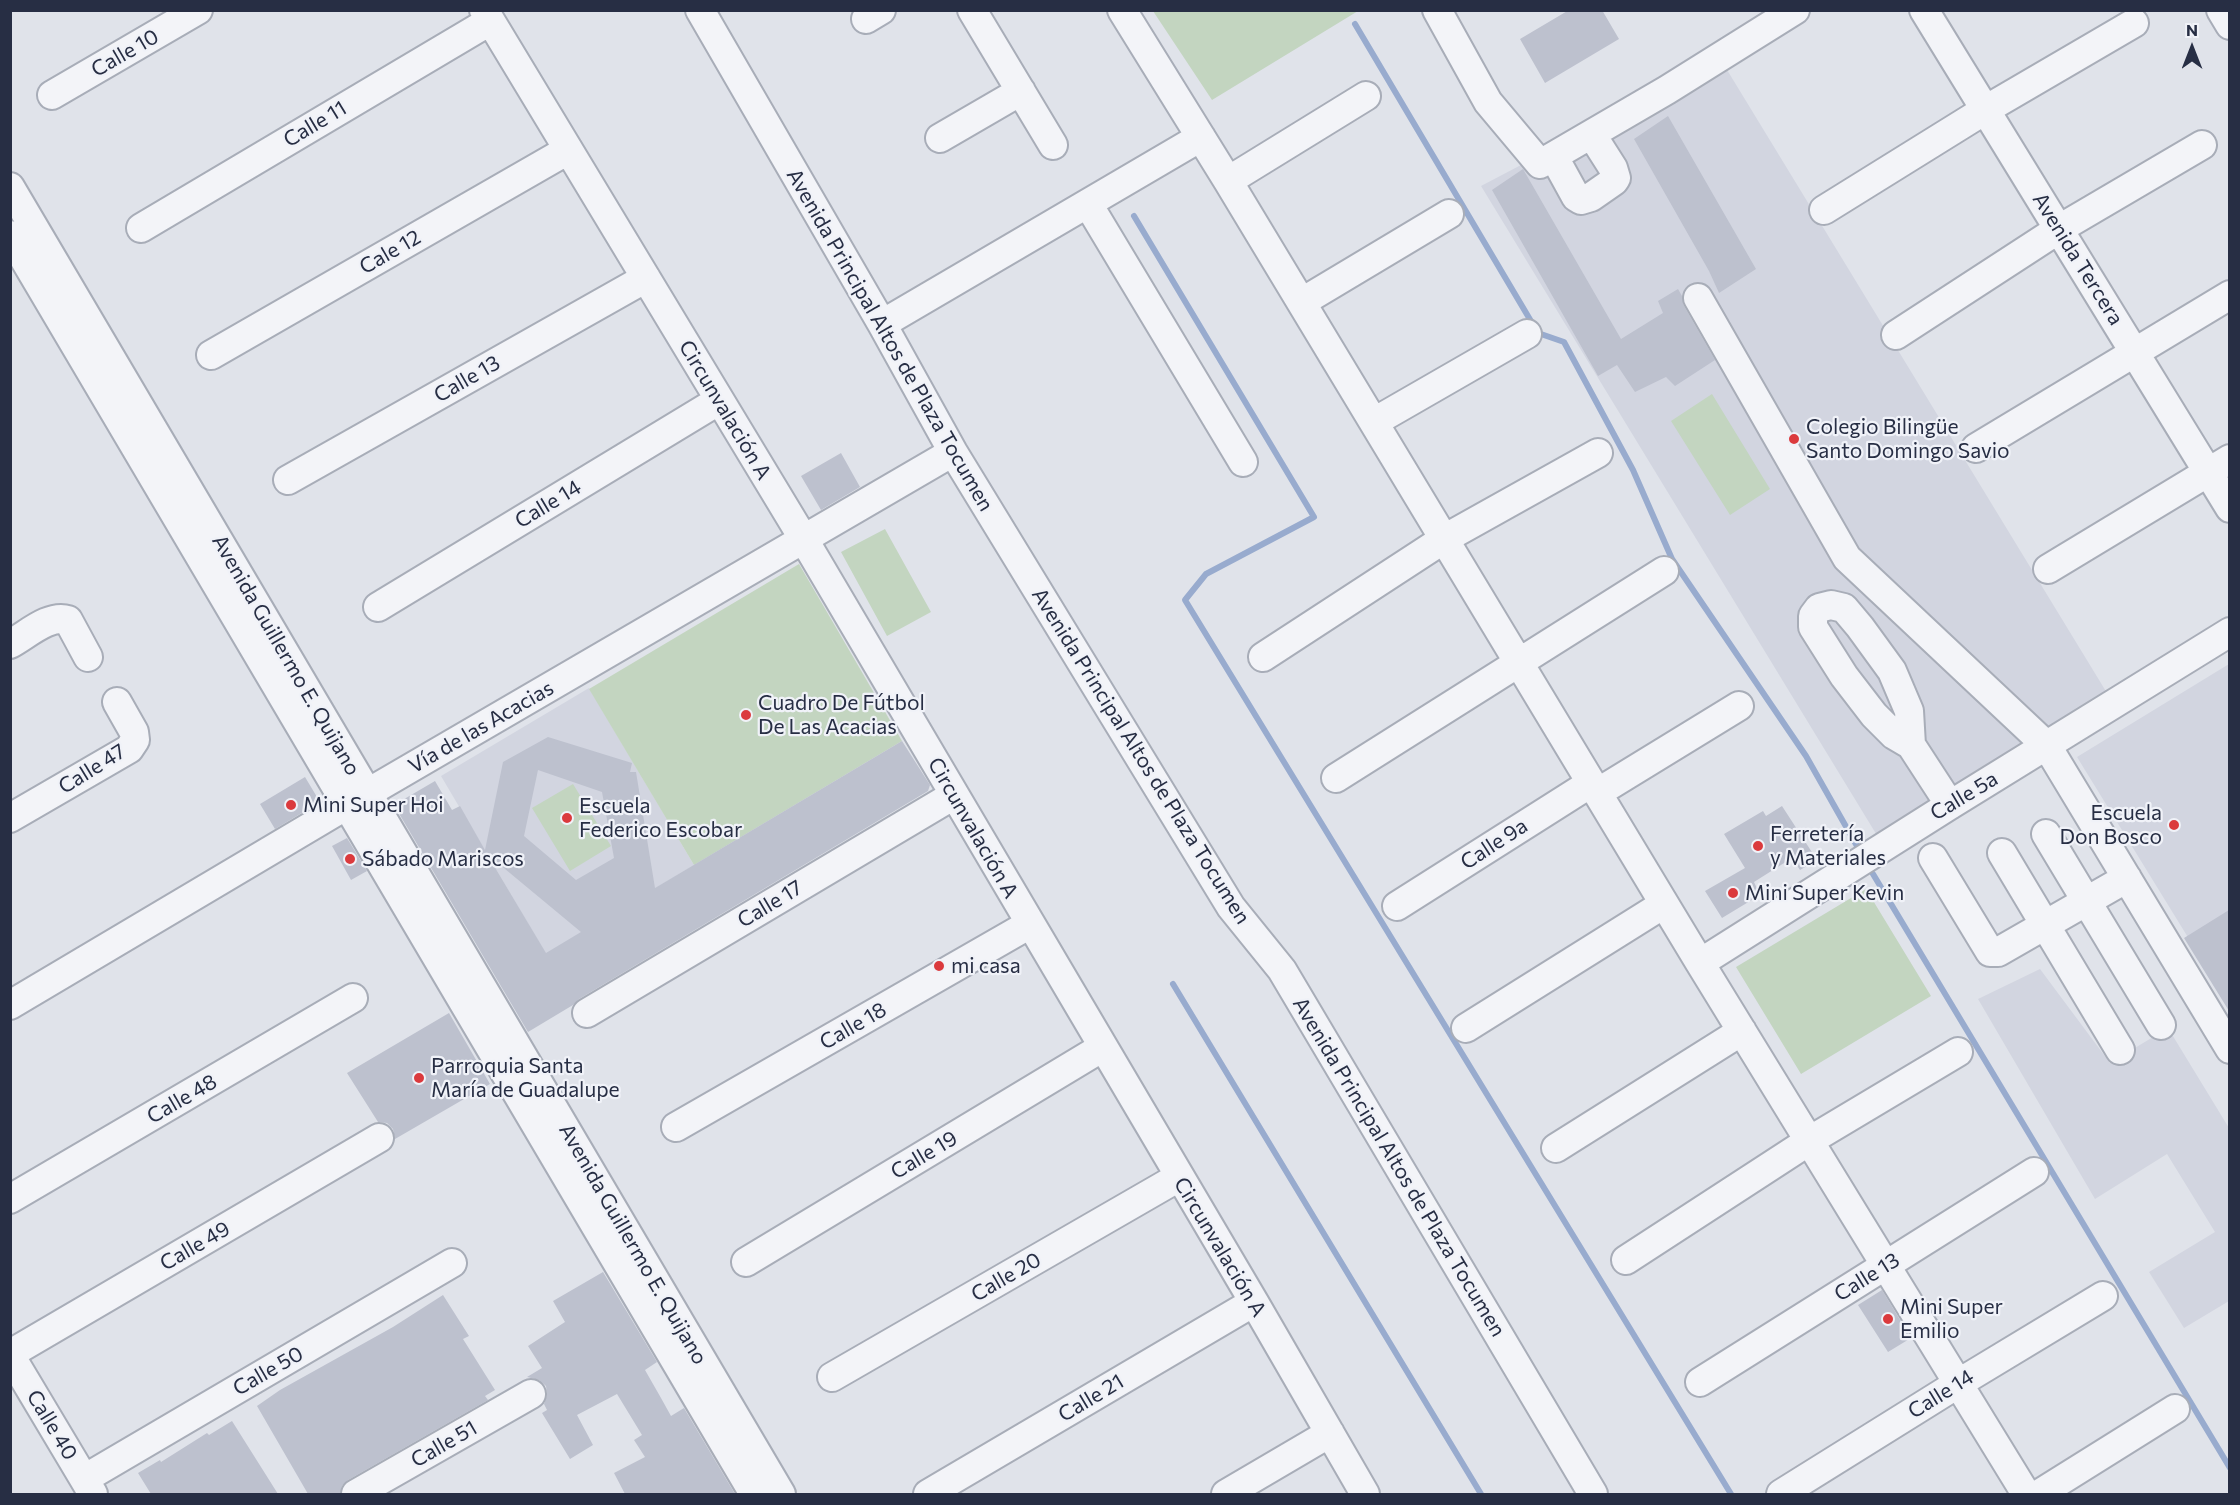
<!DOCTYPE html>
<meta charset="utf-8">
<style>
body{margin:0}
#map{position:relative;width:2240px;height:1505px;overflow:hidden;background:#e0e3ea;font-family:Commissioner,sans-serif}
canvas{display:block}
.frame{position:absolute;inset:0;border:12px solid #272e44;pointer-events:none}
.north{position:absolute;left:2162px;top:18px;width:60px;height:60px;-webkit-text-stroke:4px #f0f2f8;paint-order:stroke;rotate:0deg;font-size:16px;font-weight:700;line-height:24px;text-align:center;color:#272e44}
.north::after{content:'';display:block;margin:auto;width:21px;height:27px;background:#272e44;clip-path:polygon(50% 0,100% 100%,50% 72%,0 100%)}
</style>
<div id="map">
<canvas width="2240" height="1505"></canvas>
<div class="frame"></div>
<div class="north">N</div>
</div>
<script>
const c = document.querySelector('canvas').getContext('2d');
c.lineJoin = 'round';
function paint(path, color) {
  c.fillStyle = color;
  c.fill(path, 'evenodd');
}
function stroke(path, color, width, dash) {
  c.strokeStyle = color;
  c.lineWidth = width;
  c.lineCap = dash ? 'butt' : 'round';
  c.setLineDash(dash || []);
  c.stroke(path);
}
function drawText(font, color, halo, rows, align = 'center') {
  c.font = font + ' Commissioner,sans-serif';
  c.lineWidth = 4.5;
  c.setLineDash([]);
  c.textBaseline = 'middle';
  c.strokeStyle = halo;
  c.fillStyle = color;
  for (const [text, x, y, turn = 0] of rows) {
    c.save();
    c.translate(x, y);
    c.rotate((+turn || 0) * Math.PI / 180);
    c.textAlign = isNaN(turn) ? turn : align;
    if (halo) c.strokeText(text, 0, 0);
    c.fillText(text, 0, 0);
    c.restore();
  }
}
const built = new Path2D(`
 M1721 60 2107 693 1878 837 1481 186Z
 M2229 664V1004L2077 757Z
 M589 688 694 865 546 954 441 776Z
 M2040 969 2110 1063 2168 1028 2229 1128V1301L2184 1328 2149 1272 2215 1232 2167 1154 2095 1199 1978 999Z`);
const green = new Path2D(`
 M1153 11H1358L1212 100Z
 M1712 394 1770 489 1730 515 1671 421Z
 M885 529 931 612 887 636 841 552Z
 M799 564 902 741 694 865 589 689Z
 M573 784 611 846 570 871 532 808Z
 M1866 889 1931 996 1801 1074 1736 967Z`);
const stream = new Path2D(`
 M1355 24 1538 333 1564 342 1633 470 1672 559 1806 756 1857 846
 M1134 216 1314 517 1206 574 1185 600 1731 1494
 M1873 874 2230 1468
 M1173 984 1481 1494`);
const building = new Path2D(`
 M1569 10H1602L1619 39 1545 83 1520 39Z
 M1668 116 1756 269 1719 293 1709 271 1634 139Z
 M1523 169 1621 339 1663 313 1658 301 1678 289 1682 296 1684 306 1715 360 1675 386 1666 377 1635 392 1617 365 1598 376 1492 190Z
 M841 453 860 487 821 510 801 476Z
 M548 737 632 763 630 772H636L655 888 902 741 930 785 928 791 579 999 573 1005 528 1032 394 805 435 781 452 810 460 806 485 850 503 762ZM538 770 602 792 614 858 576 880 524 836ZM487 854 581 932 546 953Z
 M305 777 320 802 275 829 260 804Z
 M1782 806 1817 860 1800 870 1792 858 1754 882 1760 895 1722 918 1705 891 1745 868 1724 834 1763 811 1766 816Z
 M347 838 367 871 351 880 332 846Z
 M2229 910V1011L2184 938Z
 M449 1013 490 1084 395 1139 393 1129 387 1123 378 1122 347 1073Z
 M603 1272 657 1362 645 1370 661 1398 671 1416 684 1408 735 1494H625L614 1473 645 1457 634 1440 642 1435 617 1394 577 1415 593 1445 570 1459 542 1413 547 1410 544 1404 547 1395 546 1386 539 1380 527 1377 542 1368 528 1346 565 1322 553 1301Z
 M1882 1290 1911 1338 1888 1352 1858 1305Z
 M443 1295 469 1336 463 1339 495 1390 485 1396 488 1400 348 1480 342 1486 340 1494H308L257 1406 280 1390 393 1327Z
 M232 1421 278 1494H151L138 1473 160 1460 161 1462 207 1433 209 1435Z`);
const minor = new Path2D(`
 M484 10 803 538 1254 1302 1365 1494
 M700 10 882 324 953 452 1231 907 1282 970 1593 1494
 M972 10 1053 145
 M1122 10 1228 181 1700 963 2026 1494
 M1437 10 1488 102 1540 164 1667 90 1795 10
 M1924 10 2230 508
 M2221 10 2230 25
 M866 19 881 10
 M52 95 198 10
 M940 138 1021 91
 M1554 157 1576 197 1581 200 1591 197 1614 181 1616 178 1613 168 1592 135
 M1228 181 1366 96
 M10 187 781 1494
 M1088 204 1243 462
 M1824 210 1985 110 2134 23
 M141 228 490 21
 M10 235 754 1494
 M1698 298 1847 558 2047 746 2230 1049
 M1302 302 1449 214
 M882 324 1201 137
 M1896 335 2059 229 2202 145
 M211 355 568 150
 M1374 422 1527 334
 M1976 448 2230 295
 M288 480 646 278
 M2048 569 2230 459
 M378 607 718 401
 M10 644C27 635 49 614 68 620L88 657
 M1263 657 1444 539 1598 453
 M1911 745 1894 735 1874 715 1844 676 1813 627V616L1819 608 1831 605 1844 608 1860 627 1892 671 1909 711 1911 745 1950 805
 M1336 778 1664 571
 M1597 793 1739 706
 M10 818 129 749 135 740 134 732 117 702
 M2046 834 2161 1025
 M2002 853 2120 1050
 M1933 858 1990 952H1998L2127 878
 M1397 906 1591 783
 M1700 963 1950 805 2230 632
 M10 1005 347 805 953 452
 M587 1013 954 795
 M1466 1028 1664 904
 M676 1127 1030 924
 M1556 1148 1742 1031
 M10 1199 353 998
 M1626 1260 1809 1141 1958 1052
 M746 1262 1103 1047
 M10 1354 379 1138
 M10 1355 93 1494
 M832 1377 1179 1177
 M1700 1382 2034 1172
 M84 1479 452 1263
 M356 1494 531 1394
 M928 1494 1254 1302
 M1226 1494 1330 1433
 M1781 1494 1959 1383 2103 1296
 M2039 1494 2175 1409`);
const markers = [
 [1794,439,6,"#db3a3d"],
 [746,715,6,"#db3a3d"],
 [291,805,6,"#db3a3d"],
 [567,818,6,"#db3a3d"],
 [2174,825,6,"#db3a3d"],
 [1758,846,6,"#db3a3d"],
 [350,859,6,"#db3a3d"],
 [1733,893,6,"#db3a3d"],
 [939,966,6,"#db3a3d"],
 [419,1078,6,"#db3a3d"],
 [1888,1319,6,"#db3a3d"]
];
const streetNames = [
 ["Calle 10",125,53,-30],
 ["Calle 11",315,124,-31],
 ["Cale 12",390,252,-30],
 ["Avenida Tercera",2078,259,58],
 ["Avenida Principal Altos de Plaza Tocumen",890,340,60],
 ["Calle 13",467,379,-30],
 ["Circunvalación A",725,410,59],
 ["Calle 14",548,504,-31],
 ["Avenida Guillermo E. Quijano",286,655,60],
 ["Vía de las Acacias",481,727,-30],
 ["Avenida Principal Altos de Plaza Tocumen",1141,756,58],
 ["Calle 47",92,769,-32],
 ["Calle 5a",1964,796,-31],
 ["Circunvalación A",973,828,60],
 ["Calle 9a",1494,844,-33],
 ["Calle 17",770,904,-31],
 ["Calle 18",853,1026,-30],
 ["Calle 48",182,1099,-30],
 ["Calle 19",924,1155,-31],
 ["Avenida Principal Altos de Plaza Tocumen",1399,1167,59],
 ["Avenida Guillermo E. Quijano",633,1244,60],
 ["Calle 49",195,1246,-30],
 ["Circunvalación A",1220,1247,59],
 ["Calle 20",1006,1277,-30],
 ["Calle 13",1867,1277,-32],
 ["Calle 50",268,1371,-30],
 ["Calle 14",1941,1394,-32],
 ["Calle 21",1091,1398,-31],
 ["Calle 40",52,1425,59],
 ["Calle 51",444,1444,-30]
];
const poiNames = [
 ["Colegio Bilingüe",1806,427],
 ["Santo Domingo Savio",1806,451],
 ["Cuadro De Fútbol",758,703],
 ["De Las Acacias",758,727],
 ["Mini Super Hoi",303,805],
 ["Escuela",579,806],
 ["Federico Escobar",579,830],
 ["Escuela",2162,813,"right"],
 ["Don Bosco",2162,837,"right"],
 ["Ferretería",1770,834],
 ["y Materiales",1770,858],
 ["Sábado Mariscos",362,859],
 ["Mini Super Kevin",1745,893],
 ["mi casa",951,966],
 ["Parroquia Santa",431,1066],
 ["María de Guadalupe",431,1090],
 ["Mini Super",1900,1307],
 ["Emilio",1900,1331]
];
paint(built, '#d2d5e0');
paint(green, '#c3d5c0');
stroke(stream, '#98abce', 6);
paint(building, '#bdc1ce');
stroke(minor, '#a8adb8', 32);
stroke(minor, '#f3f4f8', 28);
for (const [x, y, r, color] of markers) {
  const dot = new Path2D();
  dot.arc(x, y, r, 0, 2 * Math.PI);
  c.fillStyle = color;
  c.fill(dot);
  stroke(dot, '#f0f2f8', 2);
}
drawText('21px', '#272e44', '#f0f2f8', streetNames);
drawText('21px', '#272e44', '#f0f2f8', poiNames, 'left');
</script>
